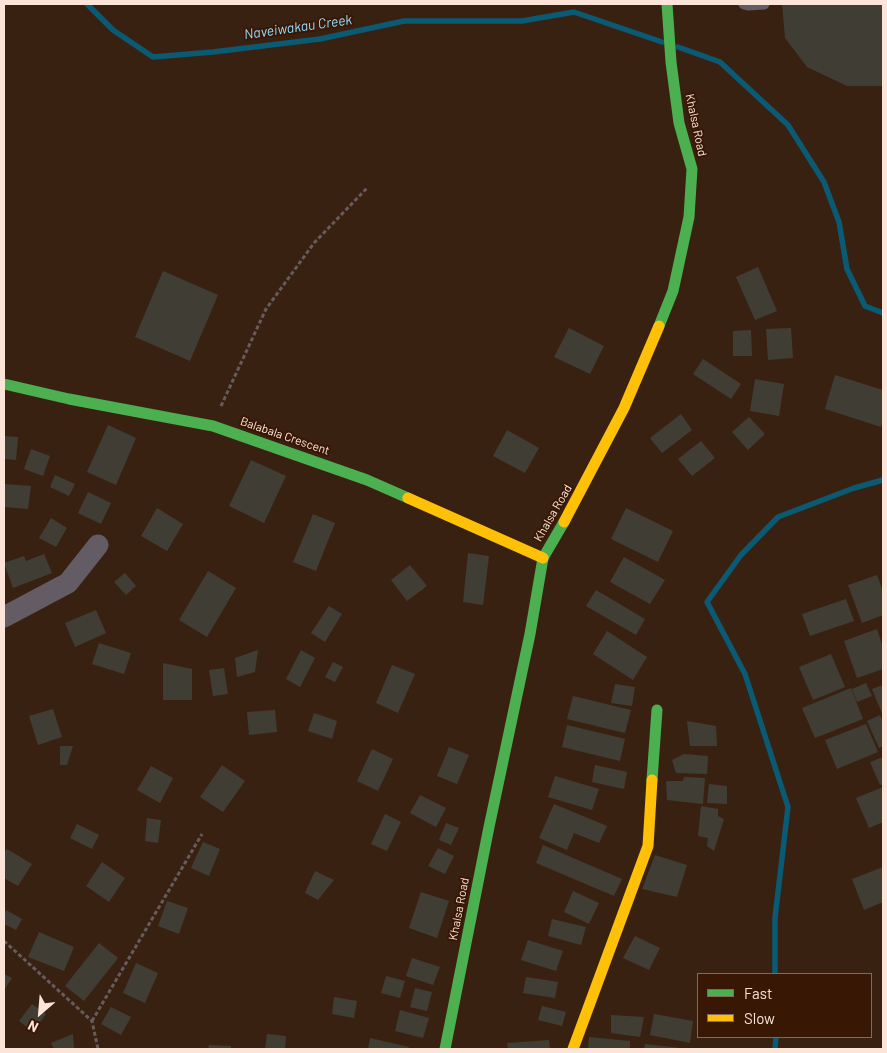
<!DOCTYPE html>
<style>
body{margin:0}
#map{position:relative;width:887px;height:1053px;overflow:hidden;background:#392112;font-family:Barlow,sans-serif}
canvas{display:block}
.frame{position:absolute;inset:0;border:5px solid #fce4d9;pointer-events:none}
.legend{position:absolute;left:697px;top:973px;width:175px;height:65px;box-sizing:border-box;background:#381704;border:1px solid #866959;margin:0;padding:6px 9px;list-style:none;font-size:15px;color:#fce4d9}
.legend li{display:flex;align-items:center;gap:10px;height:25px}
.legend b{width:25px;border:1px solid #866959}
.north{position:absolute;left:15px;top:988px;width:50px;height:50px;-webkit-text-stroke:4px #381704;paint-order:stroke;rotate:207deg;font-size:14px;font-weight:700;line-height:20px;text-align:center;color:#fce4d9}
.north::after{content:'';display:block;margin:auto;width:18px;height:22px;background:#fce4d9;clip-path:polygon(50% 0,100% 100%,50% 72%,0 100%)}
</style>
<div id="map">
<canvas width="887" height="1053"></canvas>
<div class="frame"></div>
<ul class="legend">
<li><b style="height:6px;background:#4caf50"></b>Fast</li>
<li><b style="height:6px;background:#ffc107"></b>Slow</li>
</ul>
<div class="north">N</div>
</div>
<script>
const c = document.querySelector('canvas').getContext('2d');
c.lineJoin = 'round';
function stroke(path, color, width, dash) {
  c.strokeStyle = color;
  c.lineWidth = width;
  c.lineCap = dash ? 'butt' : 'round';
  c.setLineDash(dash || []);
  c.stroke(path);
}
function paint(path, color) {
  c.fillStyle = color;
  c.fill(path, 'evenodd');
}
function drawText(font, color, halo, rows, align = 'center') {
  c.font = font + ' Barlow,sans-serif';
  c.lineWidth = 4;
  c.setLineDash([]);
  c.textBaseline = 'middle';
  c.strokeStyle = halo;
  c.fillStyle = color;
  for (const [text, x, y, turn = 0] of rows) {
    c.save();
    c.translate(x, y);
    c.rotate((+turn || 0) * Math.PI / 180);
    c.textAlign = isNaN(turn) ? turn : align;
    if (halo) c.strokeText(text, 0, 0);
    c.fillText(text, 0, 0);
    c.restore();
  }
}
const stream = new Path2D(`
 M87 4 113 30 153 57 213 52 320 39 404 21H522L574 12 662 42
 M678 47 720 62 788 125 824 182 839 222 847 269 865 306 883 313
 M775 974V918L788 807 745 674 707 602 741 555 778 517 854 488 883 480
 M775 1049 776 1037`);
const building = new Path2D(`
 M782 4H883V86H847L807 67 785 38Z
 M758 267 777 311 755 320 736 277Z
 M163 271 218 295 190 361 135 337Z
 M569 328 604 346 590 374 554 357Z
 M791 328 793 358 768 360 766 329Z
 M751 330 752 356H733V331Z
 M703 359 741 384 731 399 693 374Z
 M835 375 883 390V419L881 427 825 409Z
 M755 379 784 384 779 416 750 411Z
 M681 414 692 430 662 453 650 438Z
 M749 417 765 434 748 450 732 432Z
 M108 425 136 438 116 485 87 472Z
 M507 430 539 448 525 473 493 456Z
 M4 436 18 437 16 460 4 459Z
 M701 441 715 458 692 476 678 459Z
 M31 449 50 456 43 476 24 469Z
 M251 460 286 476 264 523 229 506Z
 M55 475 75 484 69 496 50 487Z
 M4 484 31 486 28 509 4 507Z
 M88 492 111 503 101 524 78 513Z
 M157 508 183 524 167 551 141 536Z
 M626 508 673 531 658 562 611 539Z
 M313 514 335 523 316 571 293 562Z
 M51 518 67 528 56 547 39 538Z
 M468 553 489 556 483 605 463 602Z
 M44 554 52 573 13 588 4 563 24 556 26 561Z
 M624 557 665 580 650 604 610 582Z
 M410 565 427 586 407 601 391 580Z
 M208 571 236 588 207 637 179 620Z
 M125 573 136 586 126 595 114 582Z
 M877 575 883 591V615L862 623 848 585Z
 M596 590 645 619 636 635 586 606Z
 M846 599 854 621 810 636 802 614Z
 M329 606 342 614 325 642 311 633Z
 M96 610 106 633 75 647 65 623Z
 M877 629 883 647V669L857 678 844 641Z
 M607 631 647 657 633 680 593 654Z
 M99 643 131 653 124 674 92 664Z
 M258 650 255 672 237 677 235 658Z
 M301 650 315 658 300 687 286 679Z
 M831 654 845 687 813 700 799 667Z
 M333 662 343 667 335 682 325 677Z
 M163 663 192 669V700H163Z
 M392 665 415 674 398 713 376 703Z
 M224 668 228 694 213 696 209 670Z
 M866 683 872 696 857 702 852 689Z
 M615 684 635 687 632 706 611 703Z
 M883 685V716L872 689Z
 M851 688 863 719 815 738 802 708Z
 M573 696 631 710 625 733 567 719Z
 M53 709 62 737 38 745 29 716Z
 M275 710 277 732 249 735 247 712Z
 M314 713 337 721 332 739 308 731Z
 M880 715 883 722V746L879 748 867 721Z
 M687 721 716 726 717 746H690Z
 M866 724 878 752 837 769 825 740Z
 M567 725 625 739 620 761 562 747Z
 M60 746H73L67 765H60Z
 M449 747 469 755 457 784 437 776Z
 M372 749 393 759 378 791 357 781Z
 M684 754 708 756 707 774 676 773 672 760Z
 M883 757V784L880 785 870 762Z
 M222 765 245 781 223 812 200 797Z
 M595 765 627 772 624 789 592 782Z
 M151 766 173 778 160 803 137 790Z
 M555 776 599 789 592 810 548 797Z
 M684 777 705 778 703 804 667 800 666 781H683Z
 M709 784 727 786V804L707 803Z
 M883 787V822L869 828 856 798Z
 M420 795 446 808 436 827 410 813Z
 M554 804 607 826 599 843 574 833 567 850 539 838Z
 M701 806 718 809V816L724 819 714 851 707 846 708 838 698 836Z
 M385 814 401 822 387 851 371 844Z
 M147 818 161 820 158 843 145 841Z
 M446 823 459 828 451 845 439 840Z
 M77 824 99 835 92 849 70 838Z
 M203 842 220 849 209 876 191 868Z
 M543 845 622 879 614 896 536 863Z
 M438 848 454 856 445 874 428 866Z
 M7 849 32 864 18 886 4 878V853Z
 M655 855 687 865 677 897 642 889Z
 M102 862 125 878 109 902 86 886Z
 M883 867V902L864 910 852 879Z
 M315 871 334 880 318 900 305 893Z
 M573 891 599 903 589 924 564 912Z
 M421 892 449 901 437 938 409 928Z
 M167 901 188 908 179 934 158 926Z
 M6 910 22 919 16 930 4 924V915Z
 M552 919 586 927 581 945 548 936Z
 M39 932 74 947 64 971 28 957Z
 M635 936 660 948 649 970 623 958Z
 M528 940 563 951 556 971 521 960Z
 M99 943 118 958 84 1001 65 986Z
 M412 958 440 967 433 985 406 976Z
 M136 963 158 973 145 1003 123 993Z
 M4 974 12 978 4 990Z
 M386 976 405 981 400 998 381 993Z
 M526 977 558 982 555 998 523 993Z
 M415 988 432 992 427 1011 410 1007Z
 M334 997 357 1001 354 1018 332 1014Z
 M32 1004 46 1014 33 1032 19 1021Z
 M542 1006 566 1012 562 1026 538 1020Z
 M111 1007 131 1017 121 1035 101 1024Z
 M400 1010 429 1018 423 1038 395 1031Z
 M654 1014 693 1021 690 1043 650 1035Z
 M611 1015 644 1017 640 1037 611 1033Z
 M73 1034 74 1049H54L51 1043Z
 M267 1034 286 1036 285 1049H265Z
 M589 1037 630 1041V1049H588Z
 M370 1038 409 1047 408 1049H368Z
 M549 1040 550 1049H508L507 1043Z
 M645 1044 681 1048 680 1049H644Z
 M209 1045 231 1046V1049H208Z`);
const path = new Path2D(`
 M221 406 266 309 314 243 368 187
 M4 941 92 1021 98 1049
 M92 1021 202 834`);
const lane = new Path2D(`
 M744 4 748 5 764 4`);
const street = new Path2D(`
 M4 617 68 583 98 545`);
const fast = new Path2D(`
 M659 326 673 291 689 217 692 169 679 123 671 62 667 4
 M4 384 69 399 213 426 367 480 408 498
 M652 780 657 710
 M445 1049 489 827 530 634 543 558 564 522`);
const slow = new Path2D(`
 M408 498 543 558
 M564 522 624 408 659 326
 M573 1049 648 846 652 780`);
const streetNames = [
 ["Khalsa Road",696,125,78],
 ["Balabala Crescent",285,436,19],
 ["Khalsa Road",553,513,-60],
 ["Khalsa Road",459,909,-79]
];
const waterNames = [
 ["Naveiwakau Creek",298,27,-8]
];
stroke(stream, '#0a5a74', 5.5);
paint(building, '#403e34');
stroke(path, '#675c5d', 3, [4, 2.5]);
stroke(lane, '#645c64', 11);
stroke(street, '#645c64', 21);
stroke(fast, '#4caf50', 11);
stroke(slow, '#ffc107', 11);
drawText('12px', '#fce4d9', '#381704', streetNames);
drawText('italic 14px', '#94dbfb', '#381704', waterNames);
</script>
